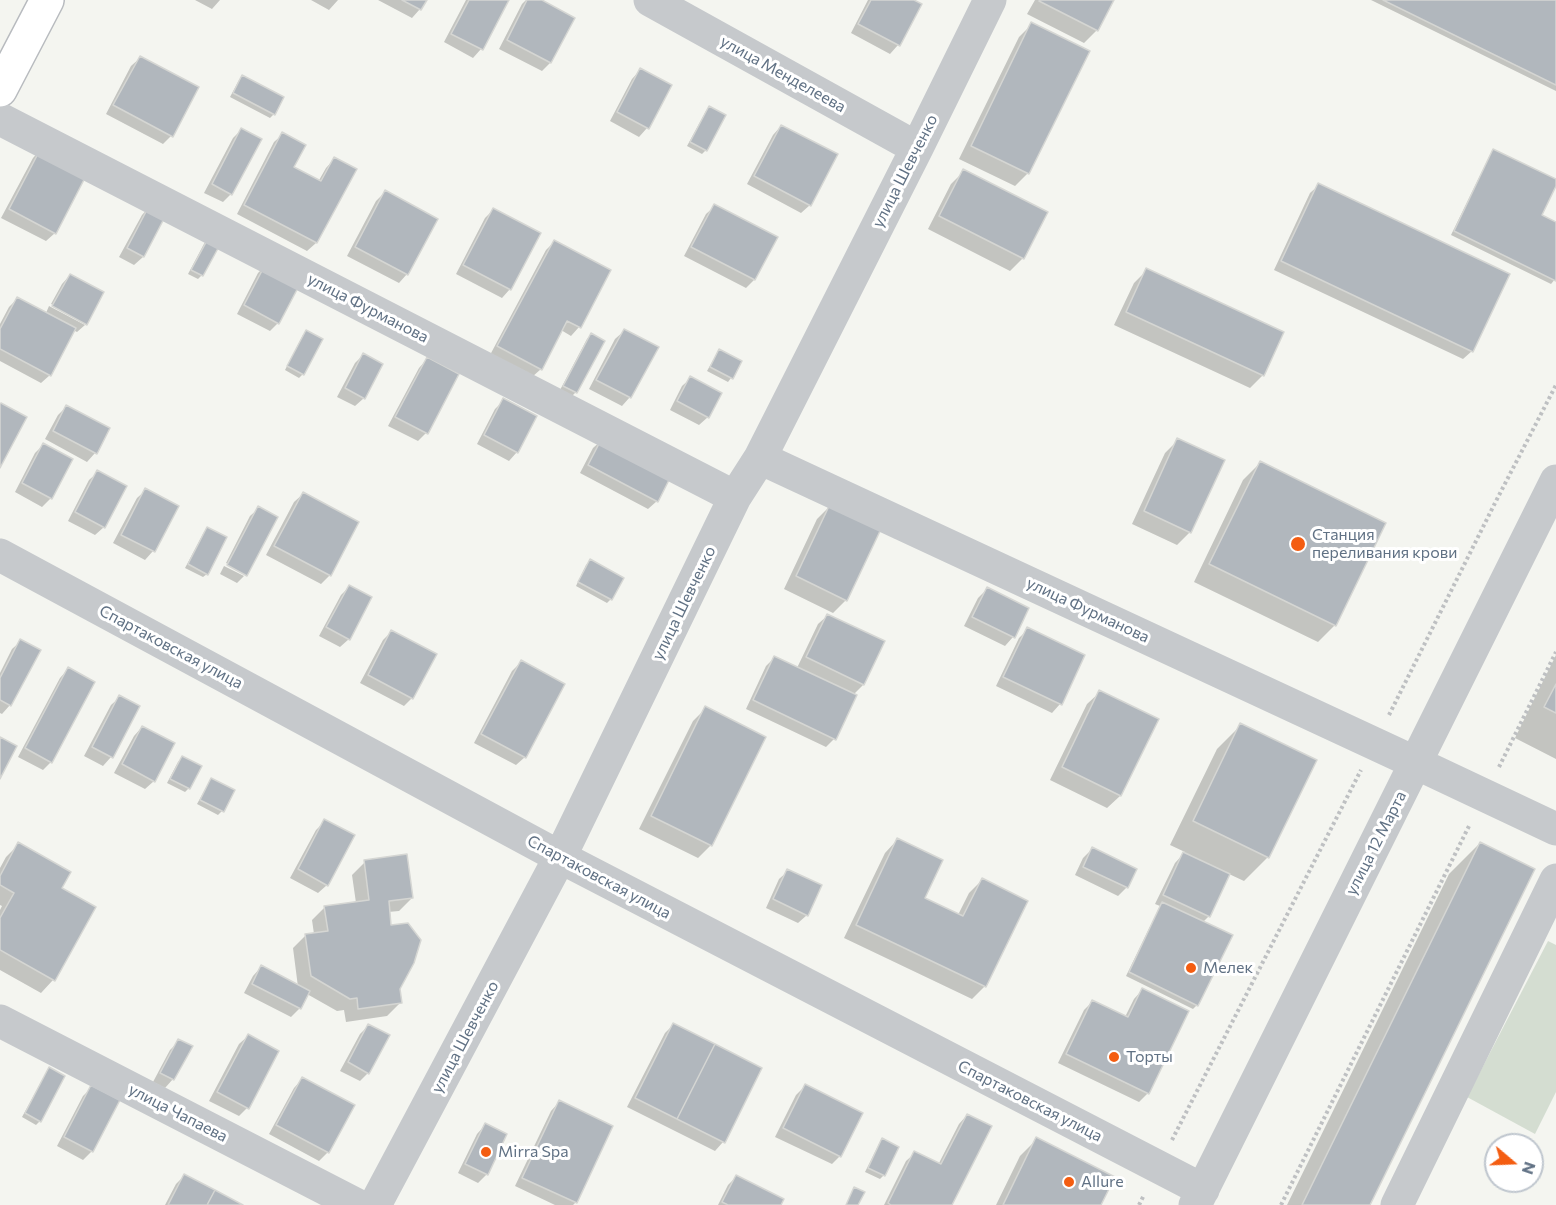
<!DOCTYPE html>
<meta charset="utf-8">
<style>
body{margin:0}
#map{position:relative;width:1556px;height:1205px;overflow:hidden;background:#f4f5f0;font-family:Commissioner,sans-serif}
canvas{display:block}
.north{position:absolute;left:1484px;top:1133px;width:60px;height:60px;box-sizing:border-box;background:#fff;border:2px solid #bfc6ce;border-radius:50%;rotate:109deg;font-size:16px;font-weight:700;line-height:24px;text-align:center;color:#607184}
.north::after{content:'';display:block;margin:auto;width:21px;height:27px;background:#f45d11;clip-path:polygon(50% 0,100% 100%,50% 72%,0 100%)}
</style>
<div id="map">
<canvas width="1556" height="1205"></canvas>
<div class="north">N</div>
</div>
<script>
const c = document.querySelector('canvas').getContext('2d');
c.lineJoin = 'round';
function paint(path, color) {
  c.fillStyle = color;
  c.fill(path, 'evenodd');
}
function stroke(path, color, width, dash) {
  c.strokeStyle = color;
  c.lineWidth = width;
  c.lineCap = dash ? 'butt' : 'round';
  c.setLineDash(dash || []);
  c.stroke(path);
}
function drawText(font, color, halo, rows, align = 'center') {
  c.font = font + ' Commissioner,sans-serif';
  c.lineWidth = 6;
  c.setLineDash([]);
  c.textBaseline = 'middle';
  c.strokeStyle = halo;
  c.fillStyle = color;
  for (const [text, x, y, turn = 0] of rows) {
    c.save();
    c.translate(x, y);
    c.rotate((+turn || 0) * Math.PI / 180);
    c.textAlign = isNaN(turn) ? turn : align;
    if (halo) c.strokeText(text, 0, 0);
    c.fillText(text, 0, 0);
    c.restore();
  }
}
const green = new Path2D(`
 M1548 941 1556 945V1092L1535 1134 1467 1097Z`);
const shadow = new Path2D(`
 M195 0H220L212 9Z
 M311 0H338L329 10Z
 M378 0H425L420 9 412 18Z
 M466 0H508L481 49 473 58 444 42Z
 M526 0H538L573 18 550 63 542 71 499 49 522 4Z
 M868 0H911L920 5 898 45 890 54 851 33Z
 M1035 0H1113L1097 30 1084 43 1027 14Z
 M1371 0H1556V91Z
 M1032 24 1088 52 1028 173 1015 186 959 159 1019 37Z
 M140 58 171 136 163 144 106 114 131 66Z
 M640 70 670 86 647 128 639 137 610 121 632 79Z
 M242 77 274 114 270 118 230 97 239 80Z
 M709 107 706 150 702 154 687 146 706 111Z
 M781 126 810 205 801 213 747 184 773 135Z
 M241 130 231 194 223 202 204 193 233 138Z
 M283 134 292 168 318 182 326 168 334 159 355 170 316 243 307 251 237 214 274 142Z
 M41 149 55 233 46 241 1 218 33 158Z
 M1493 151 1556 181 1540 216 1556 224V278L1551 284 1451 235 1490 155Z
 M964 171 1023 258 1010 271 928 229 951 184Z
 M1319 185 1472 351 1463 359 1274 270 1310 193Z
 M385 192 407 274 399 283 347 256 376 201Z
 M150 206 165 214 143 257 134 265 119 257 142 215Z
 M715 206 754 280 746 288 684 256 706 214Z
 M493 210 510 289 502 298 456 274 485 218Z
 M206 240 202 275 198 279 188 274Z
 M554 242 579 327 571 336 561 330 541 369 532 377 490 355 546 250Z
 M266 265 278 323 270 331 237 314 258 273Z
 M1147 270 1263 375 1250 388 1114 325 1134 283Z
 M70 275 86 324 85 325V322L51 304 62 284Z
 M17 299 46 313 49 306 85 325 77 332 73 330 50 375 41 383 0 361V324L9 307Z
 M624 331 630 397 622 406 589 389 615 339Z
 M306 332 303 374 299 378 285 370 303 335Z
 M591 335 576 392 572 396 560 390 587 339Z
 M720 351 731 378 728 382 707 371 716 355Z
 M363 355 364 398 355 406 337 397 355 363Z
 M427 359 426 433 418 441 388 426 419 368Z
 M691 378 708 417 699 425 670 410 682 386Z
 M504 400 517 452 509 461 477 444 495 409Z
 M67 406 95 453 87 462 45 439 58 415Z
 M602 440 657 501 648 509 580 473 593 448Z
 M1178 440 1190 532 1177 545 1132 524 1165 453Z
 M43 445 51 498 42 507 15 492 35 453Z
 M1260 463 1384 524 1335 625 1318 642 1194 582 1243 480Z
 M98 472 104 527 95 535 68 521 89 480Z
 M146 490 177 506 153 551 145 560 113 543 137 498Z
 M303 494 357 523 330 575 321 584 266 555 294 502Z
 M830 506 846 600 833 613 784 589 817 519Z
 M259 508 276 517 245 575V573L226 563 250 516Z
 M208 528 207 574 203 577 185 568 204 532Z
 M590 561 611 599 607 603 576 586 586 565Z
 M224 566 244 576 237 583 220 574Z
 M349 587V639L340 647 319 636 341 595Z
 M987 589 1013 637 1005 646 964 626 978 598Z
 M827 616 883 642 863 685 853 695 834 739 826 747 746 709 766 666 775 657 797 668 818 624Z
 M1028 629 1060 704 1052 713 996 686 1019 638Z
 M391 632 412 698 404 706 360 683 383 640Z
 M21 641 10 705 2 714 0 713V673L12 649Z
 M1556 655V759L1515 738Z
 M521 662 525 757 516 765 474 743 512 671Z
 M68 669 51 762 43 770 18 757 60 678Z
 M1100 692 1157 720 1120 796 1107 808 1050 780 1087 704Z
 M120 697 138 707 111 757 103 766 84 756 111 705Z
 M706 708 711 845 698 858 639 829 693 721Z
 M1241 725 1268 857 1244 881 1229 874 1209 916 1202 923 1231 936 1197 1005 1193 1009 1126 976 1160 906 1155 904 1175 863 1185 852 1170 845 1217 749Z
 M142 727 154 781 145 789 114 773 134 736Z
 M182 758 200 767 188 789 185 792 167 783 178 762Z
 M211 780 233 791 222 811 218 815 197 804 208 784Z
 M325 821 327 885 318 893 290 878 316 830Z
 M897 840 923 899 958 915 969 893 982 880 985 986 972 999 844 938 885 853Z
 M1480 843 1369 1205H1287L1449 874Z
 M19 844 60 889 53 980 41 993 0 970V910L2 906 0 905V868L6 857Z
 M1092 849 1127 887 1118 896 1075 875 1083 858Z
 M365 862 412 898 399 911 388 912 400 1003 387 1016 346 1022 344 1010 337 1011 307 994 299 1009 291 1017 244 993 253 976 261 967 298 987 293 948 306 935 314 934 312 920 325 907 356 903 352 875Z
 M788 871 807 915 798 923 766 908 779 879Z
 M1142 990 1148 1093 1139 1102 1058 1063 1084 1010 1092 1002 1125 1017 1134 999Z
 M673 1025 760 1068 723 1142 715 1151 627 1107 665 1033Z
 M368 1026V1073L360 1081 340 1071 360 1034Z
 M248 1036 247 1108 239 1116 209 1101 239 1044Z
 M179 1041 173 1079 165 1088 153 1082 170 1050Z
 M49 1069 40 1121 36 1125 22 1117 46 1073Z
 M302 1079 328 1152 319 1161 269 1134 294 1088Z
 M805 1086 840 1156 832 1164 775 1137 796 1095Z
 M92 1087 118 1101 92 1151 83 1160 57 1146 83 1096Z
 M559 1102 576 1202 573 1205H555L515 1186 551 1111Z
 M967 1115 950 1205H884L906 1161 915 1153 938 1165 959 1124Z
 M485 1125 487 1174 478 1183 458 1173 477 1134Z
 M1037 1139 1099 1205H996L1020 1156Z
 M883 1140 897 1148 884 1175 880 1179 865 1172 879 1144Z
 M184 1176 240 1205H165L176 1184Z
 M736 1177 779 1205H718L728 1185Z`);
const building = new Path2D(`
 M402 0H427L421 10Z
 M469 0H509L483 50 451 34Z
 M527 0H542L575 18 551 63 507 40Z
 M871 0H914L922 4 900 46 858 24Z
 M1040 0H1114L1098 31 1039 1Z
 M1383 0H1556V85Z
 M1031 22 1090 51 1029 174 971 146Z
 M140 56 199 87 173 137 113 105Z
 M640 68 672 85 649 129 617 112Z
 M242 75 284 97 275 115 233 93Z
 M709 106 726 115 707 151 690 142Z
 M781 125 838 154 811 206 754 176Z
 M241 128 262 139 232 195 212 184Z
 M282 132 306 145 294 167 321 181 334 157 357 169 317 243 244 205Z
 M41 148 88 172 56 234 9 209Z
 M1493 149 1556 179V186L1542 215 1556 222V281L1454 231Z
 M963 169 1048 212 1024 259 939 216Z
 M1318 183 1510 274 1473 352 1281 261Z
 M385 190 438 219 408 275 355 247Z
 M150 204 167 213 144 257 127 248Z
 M714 204 778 237 755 280 691 247Z
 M493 208 541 233 511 290 463 265Z
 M210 235 222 241 203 276 191 270Z
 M554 240 611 270 581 328 567 321 542 370 497 346Z
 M266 263 301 282 279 324 244 305Z
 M1146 268 1284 332 1264 376 1126 312Z
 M70 274 104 292 87 325 52 306Z
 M17 297 76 328 51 376 0 349V329Z
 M624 329 659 347 631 398 596 380Z
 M306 330 323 339 304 375 287 366Z
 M591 333 605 341 577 393 563 386Z
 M719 349 742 361 733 379 710 367Z
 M363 353 383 364 365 399 345 388Z
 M427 357 459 374 428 434 395 417Z
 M690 376 722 393 709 418 677 401Z
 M503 398 537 416 518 453 484 435Z
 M1 403 27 417 0 468V404Z
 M66 405 110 428 97 454 53 431Z
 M602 438 672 474 658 502 588 465Z
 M1177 438 1225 460 1191 533 1144 511Z
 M43 443 73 459 52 499 22 483Z
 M1260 461 1386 523 1336 626 1209 564Z
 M97 470 127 486 105 528 75 512Z
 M145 488 179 506 155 552 121 535Z
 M303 492 359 522 331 576 274 546Z
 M830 504 881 529 847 601 796 576Z
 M258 506 278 517 247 576 227 565Z
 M207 527 227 537 208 575 188 564Z
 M590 559 624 578 612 600 578 582Z
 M349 585 372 597 350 640 326 627Z
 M987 587 1029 608 1015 638 972 617Z
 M827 614 885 641 864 685 806 657Z
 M1027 627 1085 655 1062 705 1003 677Z
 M391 630 437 654 413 699 368 675Z
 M20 639 41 650 11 706 0 700V678Z
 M774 656 857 695 836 740 753 700Z
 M521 660 565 684 526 758 481 734Z
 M68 667 95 682 52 763 25 748Z
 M1556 684V713L1544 707Z
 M1099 690 1159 719 1121 796 1062 767Z
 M119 695 140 706 113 758 92 747Z
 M705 706 766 737 712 846 651 816Z
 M1240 723 1317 760 1269 858 1193 821Z
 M142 726 175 743 155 782 122 764Z
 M0 737 17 746 0 779Z
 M182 756 202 766 190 789 170 779Z
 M211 778 235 790 224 812 200 800Z
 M324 819 355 835 328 886 298 869Z
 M897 838 943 860 925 898 963 916 982 878 1028 901 986 987 856 925Z
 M18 842 71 872 62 888 96 907 55 981 0 950V918L14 893 0 885V876Z
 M1480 842 1535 869 1370 1205H1302Z
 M1092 847 1137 869 1128 888 1083 867Z
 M1183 852 1230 874 1210 917 1163 895Z
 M407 854 413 898 389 901 391 925 408 923 421 940 414 963 400 989 402 1003 358 1009 357 998 350 999 311 976 305 934 328 931 324 906 369 900 364 860Z
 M787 869 822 885 808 916 773 899Z
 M1162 902 1233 935 1198 1006 1129 972Z
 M261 965 310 991 301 1009 252 984Z
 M1142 988 1189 1011 1149 1094 1066 1054 1092 1000 1128 1017Z
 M673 1023 715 1044 677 1119 635 1098Z
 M368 1024 390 1035 369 1074 348 1062Z
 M248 1034 279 1051 249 1109 217 1092Z
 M178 1039 193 1046 174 1080 160 1073Z
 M715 1044 762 1068 725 1143 677 1119Z
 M49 1067 65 1076 41 1122 25 1113Z
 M302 1077 355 1105 329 1153 276 1125Z
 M805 1084 863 1113 841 1157 783 1128Z
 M91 1085 120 1100 93 1152 64 1137Z
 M559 1100 613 1126 577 1203 522 1178Z
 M967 1114 992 1126 952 1205H891L888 1203 914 1151 941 1164Z
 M485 1123 507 1134 488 1175 465 1164Z
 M1036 1137 1115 1177 1101 1205H1003Z
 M882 1138 899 1147 885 1176 868 1168Z
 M184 1174 215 1190 207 1205H168Z
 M736 1175 784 1199 781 1205H728L722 1202Z
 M854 1187 865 1192 858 1205H846Z
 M215 1190 243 1205H207Z`);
const path = new Path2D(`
 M1389 715 1495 503 1556 385
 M1499 767 1556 652
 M1172 1140 1361 770
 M1139 1205 1144 1195
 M1281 1205 1470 824`);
const minor = new Path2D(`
 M650 0 917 148
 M0 119 735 497
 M760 458 1416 763 1556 829
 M0 555 560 857 1203 1190
 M0 1021 357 1205
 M375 1205 560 857 735 497 760 458 917 148 990 0
 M1195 1205 1556 481
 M1397 1205 1556 880`);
const major = new Path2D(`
 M0 90 47 0`);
const markers = [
 [1298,544,8,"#f45d11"],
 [1191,968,6,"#f45d11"],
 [1114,1057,6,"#f45d11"],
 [486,1152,6,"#f45d11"],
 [1069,1182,6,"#f45d11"]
];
const streetNames = [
 ["улица Менделеева",783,74,29],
 ["улица Шевченко",905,171,-63],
 ["улица Фурманова",368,308,27],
 ["улица Шевченко",684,603,-64],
 ["улица Фурманова",1088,610,25],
 ["Спартаковская улица",171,647,28],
 ["улица 12 Марта",1376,843,-63],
 ["Спартаковская улица",599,877,28],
 ["улица Шевченко",465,1037,-62],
 ["Спартаковская улица",1030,1101,27],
 ["улица Чапаева",178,1113,27]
];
const poiNames = [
 ["Станция",1312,535],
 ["переливания крови",1312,553],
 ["Мелек",1203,968],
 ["Торты",1126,1057],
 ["Mirra Spa",498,1152],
 ["Allure",1081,1182]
];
paint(green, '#d4ddd1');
paint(shadow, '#0003');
paint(building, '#b1b7bd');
stroke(building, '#d5d6d3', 1.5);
stroke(major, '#b8bbbf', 36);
stroke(path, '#bec0c2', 4, [3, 3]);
stroke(minor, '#c6c9cc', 33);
stroke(major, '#fff', 33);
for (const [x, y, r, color] of markers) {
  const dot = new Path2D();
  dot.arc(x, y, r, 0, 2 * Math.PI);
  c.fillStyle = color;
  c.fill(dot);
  stroke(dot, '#fff', 2);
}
drawText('16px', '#607184', '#fff', streetNames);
drawText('16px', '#607184', '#fff', poiNames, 'left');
</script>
